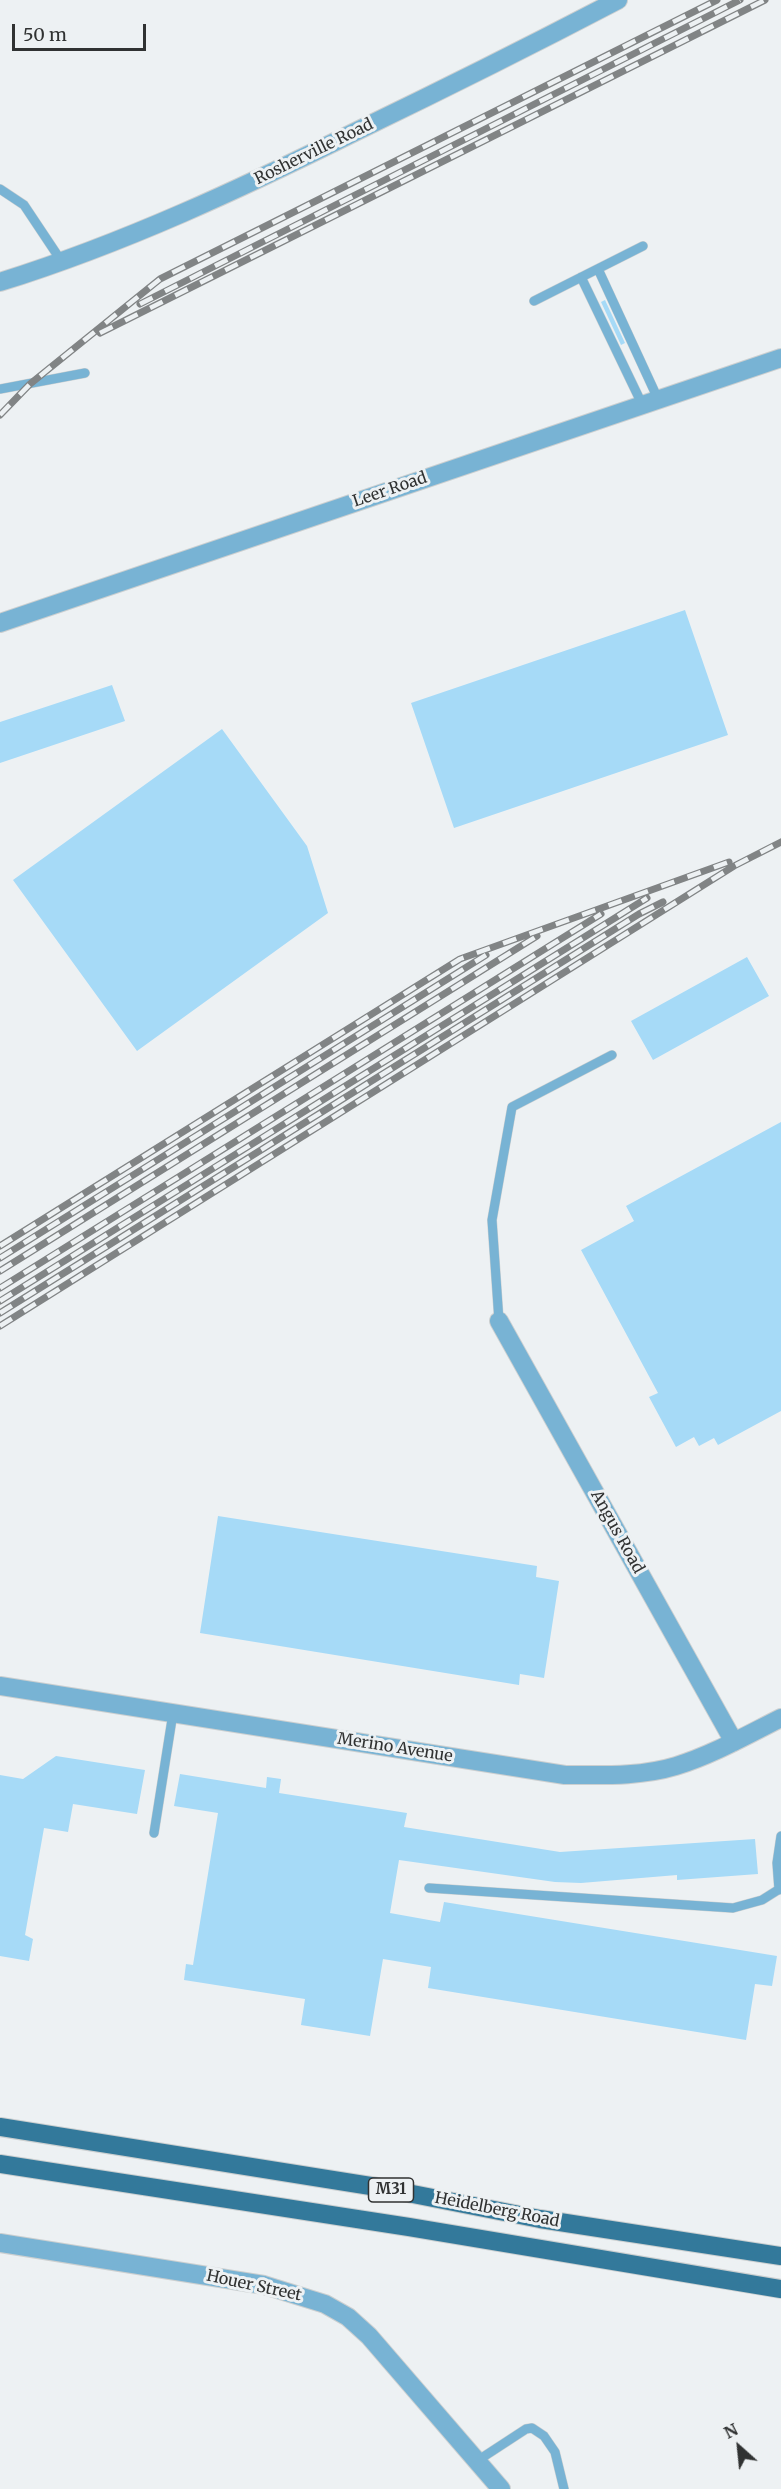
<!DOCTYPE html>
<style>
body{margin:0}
#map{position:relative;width:781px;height:2489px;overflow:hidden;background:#edf1f3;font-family:Merriweather,serif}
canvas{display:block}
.north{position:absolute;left:709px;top:2417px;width:60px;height:60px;-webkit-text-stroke:4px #edf1f3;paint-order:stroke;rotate:333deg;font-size:16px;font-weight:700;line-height:24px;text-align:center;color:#303232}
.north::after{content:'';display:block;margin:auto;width:21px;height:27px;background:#303232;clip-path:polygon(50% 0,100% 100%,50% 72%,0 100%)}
.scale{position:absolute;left:12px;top:24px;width:134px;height:27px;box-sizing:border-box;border:3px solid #303232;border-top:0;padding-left:8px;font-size:18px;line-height:21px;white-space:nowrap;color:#303232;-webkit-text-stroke:4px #edf1f3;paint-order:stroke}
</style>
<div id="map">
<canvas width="781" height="2489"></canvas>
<div class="north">N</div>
<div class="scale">50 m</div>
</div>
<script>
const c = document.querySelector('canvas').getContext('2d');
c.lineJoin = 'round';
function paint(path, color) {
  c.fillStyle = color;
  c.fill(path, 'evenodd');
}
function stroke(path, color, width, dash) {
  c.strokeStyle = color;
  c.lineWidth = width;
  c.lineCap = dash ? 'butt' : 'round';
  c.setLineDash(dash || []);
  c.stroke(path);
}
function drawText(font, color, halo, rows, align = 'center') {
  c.font = font + ' Merriweather,serif';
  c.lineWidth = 6;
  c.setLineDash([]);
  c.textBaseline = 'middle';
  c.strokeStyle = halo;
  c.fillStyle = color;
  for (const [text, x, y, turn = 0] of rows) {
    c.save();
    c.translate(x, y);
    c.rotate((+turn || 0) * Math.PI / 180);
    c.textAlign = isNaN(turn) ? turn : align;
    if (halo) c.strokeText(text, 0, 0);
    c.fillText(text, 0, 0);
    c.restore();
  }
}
const building = new Path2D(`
 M605 300 625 343 621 345 601 302Z
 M685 610 728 735 454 828 411 703Z
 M112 685 125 721 0 763V722Z
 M222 729 307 846 328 913 137 1051 13 880Z
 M747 957 769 996 653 1060 631 1021Z
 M781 1122V1411L718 1445 714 1438 699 1446 694 1437 676 1447 649 1397 658 1393 581 1250 634 1221 626 1206Z
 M218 1516 537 1566 536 1577 559 1581 544 1678 520 1674 519 1685 200 1633Z
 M56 1756 145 1770 137 1814 73 1804 68 1832 44 1828 25 1935 33 1939 29 1961 0 1956V1775L23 1779Z
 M180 1774 266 1788 267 1777 281 1779 279 1793 407 1813 404 1827 560 1852 755 1839 758 1874 677 1880V1875L581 1883 555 1882 399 1860 390 1913 440 1922 444 1902 777 1956 772 1986 755 1984 746 2040 428 1988 431 1967 383 1959 370 2036 301 2025 305 1999 184 1980 186 1964 193 1965 218 1813 174 1806Z`);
const lane = new Path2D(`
 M0 189 24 205 62 262
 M598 269 658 399
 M581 277 642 404
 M534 301 643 246
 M0 389 85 373
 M499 1321 492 1220 512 1107 612 1055
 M154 1833 173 1713
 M429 1888 733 1908 762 1900 781 1888
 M779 1890 777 1863 781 1836
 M477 2461 526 2429 532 2428 544 2436 555 2452 564 2489`);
const street = new Path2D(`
 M0 282C125 243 242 188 359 130 446 88 532 45 618 0
 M0 623 781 358
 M499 1321 734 1742
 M0 1686 565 1775C601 1775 640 1777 676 1766 712 1755 747 1735 781 1718
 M0 2243 264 2285 325 2304 348 2317 369 2336 501 2489`);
const primary = new Path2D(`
 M0 2127 377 2187 540 2219 781 2256
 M0 2164 409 2227 781 2289`);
const rail = new Path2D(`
 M140 304 740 0
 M100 333 765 0
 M0 415 30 384 160 279 717 0
 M0 1246 460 959 729 862
 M0 1258 486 955
 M0 1271 537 936
 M0 1288 601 914
 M0 1301 647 898
 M0 1313 639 914 663 902
 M0 1326 734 866 781 842`);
const shields = [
 [391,2190,45]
];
const shieldNames = [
 ["M31",391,2190]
];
const streetNames = [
 ["Rosherville Road",314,152,-26],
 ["Leer Road",390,490,-19],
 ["Angus Road",617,1532,61],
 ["Merino Avenue",395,1748,9],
 ["Heidelberg Road",497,2210,11],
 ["Houer Street",254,2286,12]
];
paint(building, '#a6daf7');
stroke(lane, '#cbcfd0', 10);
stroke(street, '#cbcfd0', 20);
stroke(primary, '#cbcfd0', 20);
stroke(lane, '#78b3d4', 9);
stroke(street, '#78b3d4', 18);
stroke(primary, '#33799b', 18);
stroke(rail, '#818485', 7);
stroke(rail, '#edf1f3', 4.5, [14]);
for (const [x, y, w] of shields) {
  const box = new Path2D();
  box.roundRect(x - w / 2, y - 12, w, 24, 4.5);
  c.fillStyle = '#edf1f3';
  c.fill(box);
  stroke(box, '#303232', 1.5);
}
drawText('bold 15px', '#303232', null, shieldNames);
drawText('16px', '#303232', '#edf1f3', streetNames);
</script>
